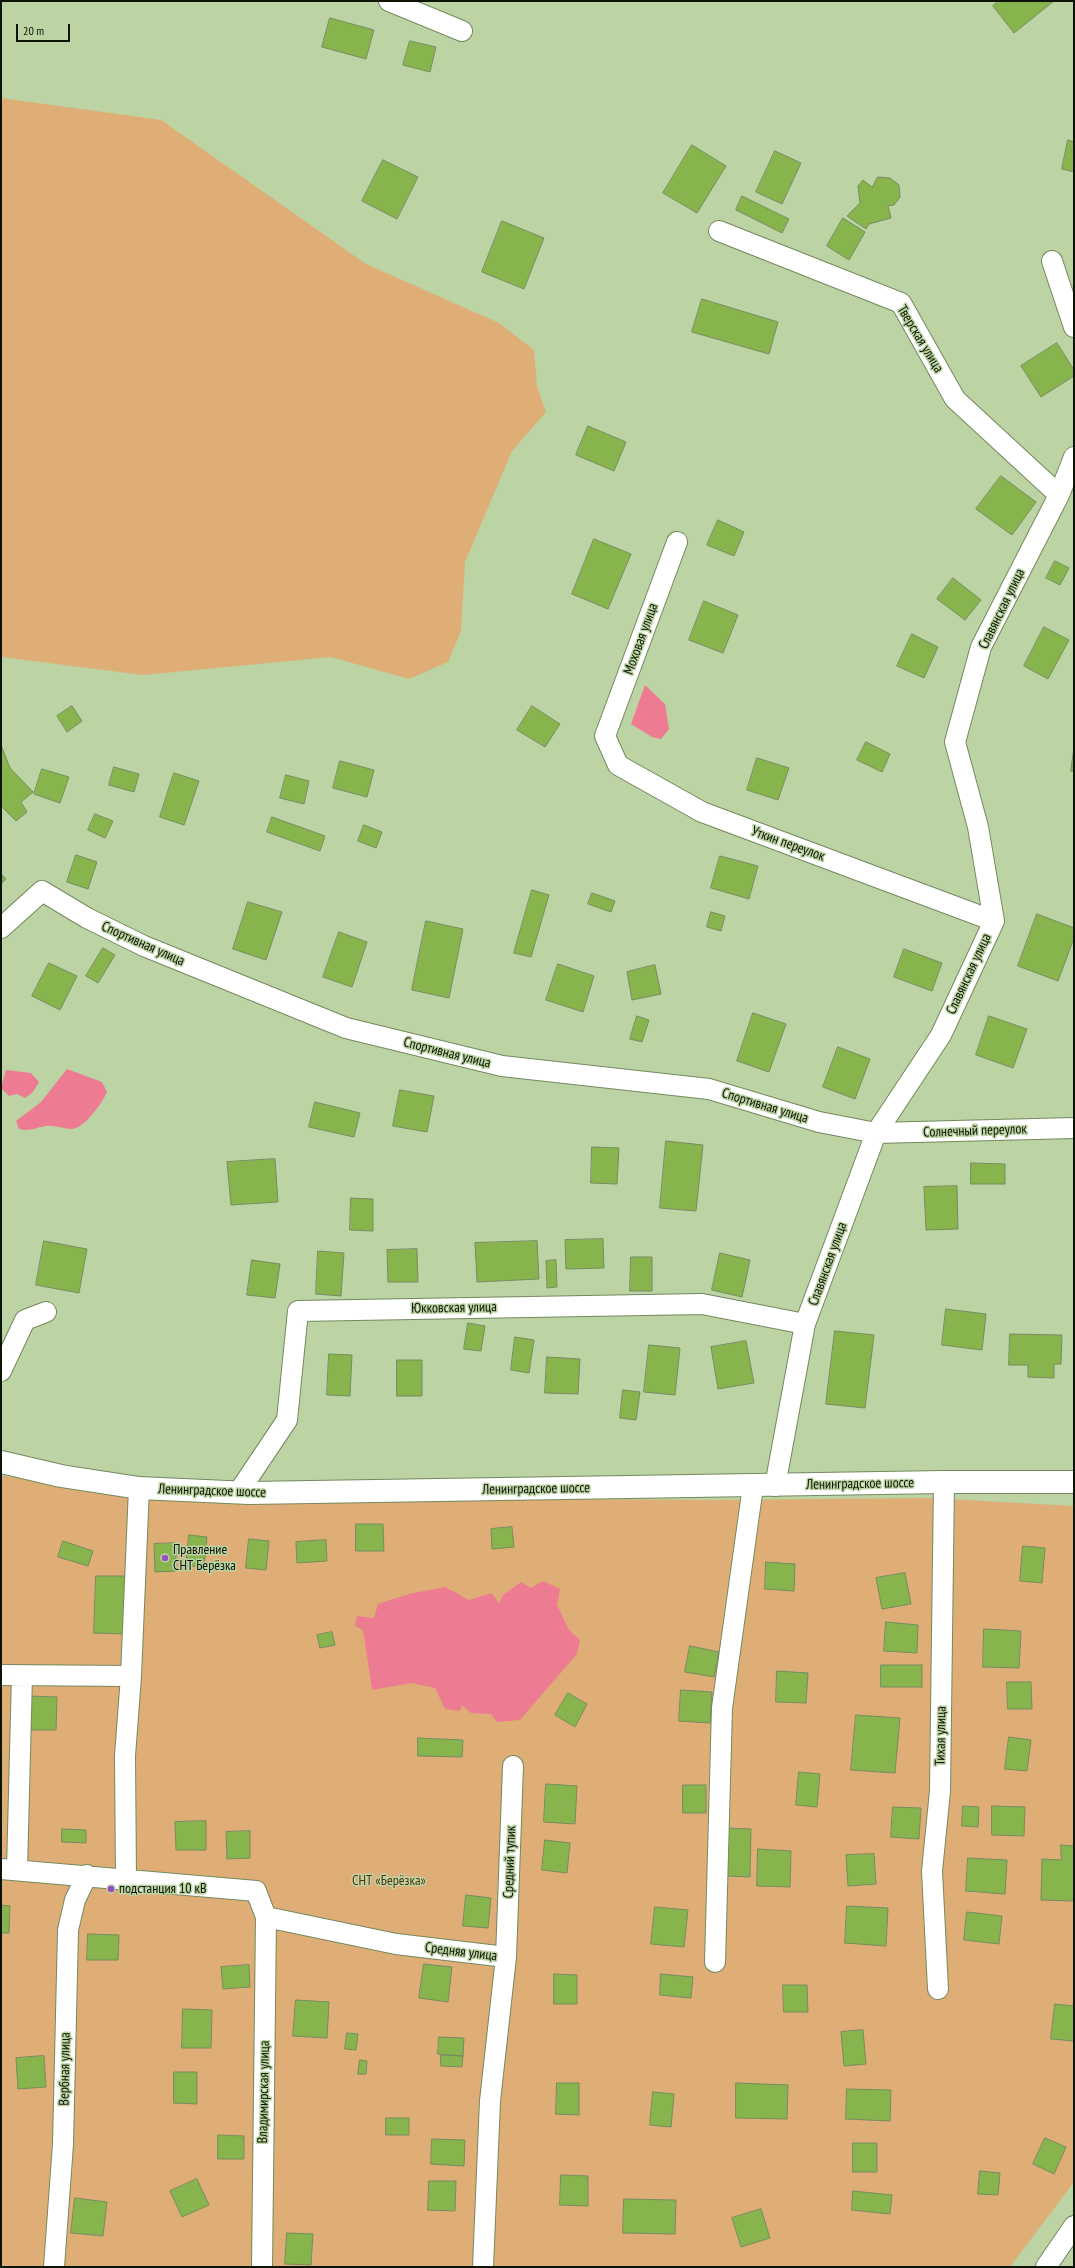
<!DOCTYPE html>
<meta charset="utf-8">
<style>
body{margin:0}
#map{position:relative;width:1075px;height:2268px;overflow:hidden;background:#bcd3a4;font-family:"PT Sans Narrow",sans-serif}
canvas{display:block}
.frame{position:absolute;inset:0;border:2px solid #0c1404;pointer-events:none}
.scale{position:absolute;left:16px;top:24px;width:54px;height:18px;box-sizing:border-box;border:2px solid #0c1404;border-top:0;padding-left:5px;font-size:12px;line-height:14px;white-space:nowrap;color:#0c1404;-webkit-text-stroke:3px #bcd3a4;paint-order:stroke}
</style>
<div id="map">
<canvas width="1075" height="2268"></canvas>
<div class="frame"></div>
<div class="scale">20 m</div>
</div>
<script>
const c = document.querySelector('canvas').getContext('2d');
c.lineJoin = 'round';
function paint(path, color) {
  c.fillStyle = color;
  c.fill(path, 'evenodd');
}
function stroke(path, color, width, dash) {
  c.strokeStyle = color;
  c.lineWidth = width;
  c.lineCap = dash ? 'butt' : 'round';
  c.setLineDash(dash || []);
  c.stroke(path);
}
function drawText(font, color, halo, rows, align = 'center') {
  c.font = font + ' "PT Sans Narrow",sans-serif';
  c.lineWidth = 3;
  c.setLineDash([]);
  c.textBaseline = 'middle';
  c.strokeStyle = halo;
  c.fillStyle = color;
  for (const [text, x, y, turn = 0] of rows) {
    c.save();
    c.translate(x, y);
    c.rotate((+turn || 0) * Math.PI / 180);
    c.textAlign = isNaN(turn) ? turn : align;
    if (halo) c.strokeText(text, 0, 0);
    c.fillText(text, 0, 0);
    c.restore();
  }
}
const green = new Path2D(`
 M1 98 161 120 366 264 499 323 534 350 537 386 546 412 512 451 465 562 461 631 448 662 409 679 331 657 143 675 1 657Z
 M1 1475 117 1496 707 1500 931 1498 1074 1506V2182L1010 2267H1Z`);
const water = new Path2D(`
 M645 685 665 704 669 729 661 739 652 737 631 724Z
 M67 1069 102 1082 107 1092C102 1103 85 1128 72 1129 63 1129 55 1125 46 1126 37 1127 30 1132 19 1129L16 1121 41 1102Z
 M6 1070 31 1073 39 1082 33 1092 25 1098 17 1094 9 1096 1 1088Z
 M543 1581 560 1589 557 1605 569 1630 580 1640 577 1654 520 1720 497 1722 491 1714 471 1713 462 1705 460 1711 445 1709 435 1688 411 1683 372 1690 363 1630 355 1626 357 1616 374 1618 378 1604 409 1594 445 1587 469 1600 492 1593 499 1603 503 1595 521 1582 531 1588Z`);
const building = new Path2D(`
 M999 1H1054L1014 33 993 6Z
 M330 18 374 30 366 59 322 47Z
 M410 41 436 47 430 72 403 65Z
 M1068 140 1074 142V172L1062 169Z
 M692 145 726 166 697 213 663 193Z
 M775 151 801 163 782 204 756 192Z
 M383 160 418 177 397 219 362 201Z
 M878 177 890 178 899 185 900 197 894 205 888 206 891 218 869 224 866 229 847 216 860 203 858 186 863 180 872 187Z
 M742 196 789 219 782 233 736 210Z
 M843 218 865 232 849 260 827 246Z
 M502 221 544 238 524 289 482 272Z
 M702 299 778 322 769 354 692 332Z
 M1057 343 1074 370V376L1041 397 1021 366Z
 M588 426 626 442 614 471 576 455Z
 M1001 476 1036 502 1012 535 976 509Z
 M718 520 744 532 734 556 707 545Z
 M594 539 631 554 608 609 572 594Z
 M1055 561 1069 568 1060 585 1046 578Z
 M953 578 981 600 965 620 937 599Z
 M704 601 738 615 723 653 689 640Z
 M1044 627 1069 640 1048 679 1024 666Z
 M912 634 938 647 924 678 897 666Z
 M72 706 82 721 67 732 57 716Z
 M532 706 560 724 545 747 517 730Z
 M866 742 890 754 882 772 857 760Z
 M1 745 10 768 33 792 21 802 27 812 16 821 1 806Z
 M1074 748V772L1071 771Z
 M757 758 789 768 778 800 747 790Z
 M340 761 374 770 367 797 333 788Z
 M114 767 139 774 134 792 109 785Z
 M42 769 69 777 60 803 34 794Z
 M174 773 199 781 184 825 160 817Z
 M286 775 309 781 304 804 280 798Z
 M95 814 113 821 105 838 88 830Z
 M272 817 325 836 320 851 267 832Z
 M364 825 382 832 376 848 358 841Z
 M76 855 97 862 88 889 67 882Z
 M720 856 758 866 749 899 711 888Z
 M1 874 6 879 1 884Z
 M532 890 549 895 531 957 514 953Z
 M592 893 615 901 611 912 588 904Z
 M248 902 282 912 266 960 233 949Z
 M711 912 725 916 721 931 707 927Z
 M1037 914 1074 928V938L1058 981 1018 966Z
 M426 921 463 929 449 998 412 990Z
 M339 932 367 942 352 987 323 977Z
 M103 948 115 955 98 983 86 976Z
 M904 949 942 963 932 991 894 977Z
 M49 963 77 976 60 1010 32 996Z
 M558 964 594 976 583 1012 546 1000Z
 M655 965 661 994 632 1000 627 972Z
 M753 1013 786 1024 769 1072 737 1061Z
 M637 1016 649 1020 642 1042 630 1039Z
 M989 1016 1027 1029 1013 1068 976 1055Z
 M838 1047 870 1059 855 1099 823 1087Z
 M400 1090 434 1096 427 1132 393 1126Z
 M315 1102 360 1113 354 1137 309 1127Z
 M666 1141 703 1145 696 1211 660 1208Z
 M592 1147 619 1148 617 1184 591 1183Z
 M275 1159 278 1202 231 1205 227 1162Z
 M971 1163 1005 1164V1184H971Z
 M957 1186 958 1229 926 1230 924 1187Z
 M351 1198 373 1199V1231L350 1230Z
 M603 1239 604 1268 566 1269 565 1240Z
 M44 1241 87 1249 79 1293 36 1285Z
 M537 1241 539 1279 477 1282 475 1243Z
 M417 1249 418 1282H388L387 1250Z
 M318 1251 344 1253 341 1296 316 1294Z
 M720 1253 750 1260 742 1297 712 1290Z
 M631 1257H652V1291H630Z
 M252 1260 280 1264 275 1298 247 1295Z
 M556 1260 557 1287 547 1288 546 1261Z
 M946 1309 986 1314 982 1350 942 1345Z
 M468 1323 485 1326 481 1351 464 1349Z
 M835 1331 874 1335 865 1408 826 1404Z
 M1010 1334 1062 1335 1061 1364H1054V1378L1028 1377V1365H1009Z
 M515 1337 534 1340 529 1373 511 1370Z
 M746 1341 754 1383 718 1389 711 1347Z
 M649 1345 680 1348 675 1395 644 1392Z
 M329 1354 352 1355 350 1396 327 1395Z
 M547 1357 580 1359 578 1394 545 1393Z
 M397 1360H422V1396H397Z
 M623 1390 640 1392 636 1420 620 1418Z
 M356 1524H383L384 1551H356Z
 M512 1527 514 1547 492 1549 491 1529Z
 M189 1535 207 1537 204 1567 186 1566Z
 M249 1539 269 1541 266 1570 246 1568Z
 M326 1540 327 1561 297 1563 296 1542Z
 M63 1541 93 1551 88 1566 58 1557Z
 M176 1543V1571L155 1572 154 1544Z
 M1023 1546 1045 1548 1042 1583 1020 1581Z
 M766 1562 795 1564 794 1591 765 1589Z
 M905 1573 911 1604 882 1609 876 1578Z
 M96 1576H125L123 1634 94 1633Z
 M886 1622 918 1625 917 1653 884 1651Z
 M984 1629 1021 1631 1019 1668 983 1667Z
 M332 1632 335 1645 320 1648 317 1635Z
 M690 1646 719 1652 714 1677 685 1672Z
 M881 1665H922V1687H881Z
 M777 1671 808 1673 806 1703 776 1702Z
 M1007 1682H1031L1032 1709H1008Z
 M681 1690 712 1692 710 1723 679 1721Z
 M568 1693 587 1704 575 1727 555 1715Z
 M31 1696 57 1697 56 1730H30Z
 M856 1715 900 1718 895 1773 851 1770Z
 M1009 1737 1031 1740 1027 1771 1005 1769Z
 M418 1738 463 1740 462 1757 418 1756Z
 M799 1772 820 1774 817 1807 796 1805Z
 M546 1784 577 1786 575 1824 544 1822Z
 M683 1785H706V1813H683Z
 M963 1806 979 1807 978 1827 962 1826Z
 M992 1806 1025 1807 1024 1836 992 1835Z
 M893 1807 921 1808 919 1839 891 1837Z
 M206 1821V1850H176L175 1822Z
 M728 1828 751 1829 750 1877 727 1876Z
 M62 1829 86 1830V1843L62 1842Z
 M250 1831V1858L227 1859 226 1832Z
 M545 1840 570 1843 567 1873 542 1870Z
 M1061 1845 1074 1846V1901L1041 1900 1042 1859 1061 1860Z
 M758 1849 791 1851 790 1887 757 1886Z
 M874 1854 876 1884 848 1886 846 1855Z
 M968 1858 1007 1860 1005 1894 966 1891Z
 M466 1895 491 1898 488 1928 463 1926Z
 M1 1905 10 1906 9 1933H1Z
 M847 1906 888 1908 886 1946 845 1943Z
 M655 1907 688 1910 684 1947 651 1944Z
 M967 1912 1002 1916 999 1944 964 1940Z
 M88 1934 119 1935 118 1960H87Z
 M424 1964 452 1967 448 2002 419 1998Z
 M249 1965 250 1987 223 1989 221 1967Z
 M554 1974 577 1975V2004H554Z
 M661 1974 693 1977 691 1998 660 1995Z
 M783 1985H807L808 2012H784Z
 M296 2000 329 2002 327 2038 293 2036Z
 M1055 2004 1074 2006V2041L1051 2039Z
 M183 2009 212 2010 211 2048H182Z
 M863 2030 866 2064 844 2066 841 2032Z
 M347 2033 358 2034 356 2050 345 2049Z
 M439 2037 464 2038 463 2056 438 2054Z
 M441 2055 463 2056 462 2067 441 2066Z
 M44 2056 46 2087 18 2089 16 2058Z
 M360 2060 367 2061 366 2074H358Z
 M174 2072H197V2104L174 2103Z
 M557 2083H579V2115L556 2114Z
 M736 2083 788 2085 787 2119 736 2118Z
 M847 2089 891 2090 890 2121 846 2119Z
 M653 2092 674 2094 671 2127 650 2125Z
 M386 2118H409V2135H386Z
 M218 2135 244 2136V2159H218Z
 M1045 2138 1066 2147 1054 2174 1033 2164Z
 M432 2139 465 2140 464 2166 431 2164Z
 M853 2143H877V2172H853Z
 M980 2171 1000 2173 998 2195 978 2194Z
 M561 2175 588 2176V2206L560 2205Z
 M197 2179 209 2205 182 2217 170 2191Z
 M429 2181H456L455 2211 428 2210Z
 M853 2191 892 2195 890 2214 852 2210Z
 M75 2198 107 2202 103 2236 71 2233Z
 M624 2199 676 2200 675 2234 623 2233Z
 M761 2209 770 2238 741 2247 732 2218Z
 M287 2233 313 2234 311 2265 285 2264Z`);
const minor = new Path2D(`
 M389 1 462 31
 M719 231 901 303 955 399 1059 495
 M1052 261 1074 327
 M677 542 605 736 618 765 702 812 994 921
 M1 928 42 891 87 918 144 946 346 1028 502 1066 709 1089 819 1122 876 1133 1074 1128
 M1 1371 25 1320 46 1312
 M775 1486 805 1324 876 1133 941 1035 994 921 978 827 955 742 981 647 1059 495 1074 457
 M238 1493 287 1420 298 1311 702 1304 805 1324
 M1 1675 131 1676
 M1 1869 256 1891 266 1917 396 1944 506 1957 490 2101 483 2267
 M17 1870 22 1675
 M126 1880 125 1756 131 1676 139 1488
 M506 1957 513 1766
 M715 1962 722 1708 753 1486
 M938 1989 932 1871 940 1791 944 1482
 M54 2267 63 2144 68 1930 75 1900 87 1875
 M262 2267 266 1917
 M1046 2267 1074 2226`);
const secondary = new Path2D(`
 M1 1462 61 1476 139 1488 249 1493 944 1482H1074`);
const markers = [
 [165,1558,4,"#9550c5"],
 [111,1889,4,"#9550c5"]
];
const streetNames = [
 ["Тверская улица",920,339,59],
 ["Славянская улица",1002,609,-64],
 ["Моховая улица",641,639,-70],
 ["Уткин переулок",788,844,20],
 ["Спортивная улица",143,944,24],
 ["Славянская улица",969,974,-65],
 ["Спортивная улица",447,1053,14],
 ["Спортивная улица",765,1106,17],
 ["Солнечный переулок",975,1131,-2],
 ["Славянская улица",828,1264,-70],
 ["Юкковская улица",454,1308,-1],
 ["Ленинградское шоссе",860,1484,-1],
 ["Ленинградское шоссе",536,1489,-1],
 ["Ленинградское шоссе",212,1491,2],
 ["Тихая улица",941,1736,-89],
 ["Средний тупик",510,1862,-88],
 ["Средняя улица",461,1952,7],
 ["Вербная улица",65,2069,-89],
 ["Владимирская улица",264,2092,-89]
];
const poiNames = [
 ["Правление",173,1550],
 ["СНТ Берёзка",173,1566],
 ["подстанция 10 кВ",119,1889]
];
const parkNames = [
 ["СНТ «Берёзка»",389,1881]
];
paint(green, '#dfae77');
paint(water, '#ed7c92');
paint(building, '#88b44d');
stroke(building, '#778c60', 1);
stroke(minor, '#74895d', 22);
stroke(secondary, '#74895d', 24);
stroke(minor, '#fff', 20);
stroke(secondary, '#fff', 22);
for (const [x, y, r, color] of markers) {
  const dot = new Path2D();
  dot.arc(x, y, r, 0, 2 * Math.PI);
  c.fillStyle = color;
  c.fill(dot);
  stroke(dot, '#bcd3a4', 1.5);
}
drawText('14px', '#0c1404', '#bcd3a4', streetNames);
drawText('14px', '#0c1404', '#bcd3a4', poiNames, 'left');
drawText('14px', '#52340c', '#bcd3a4', parkNames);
</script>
